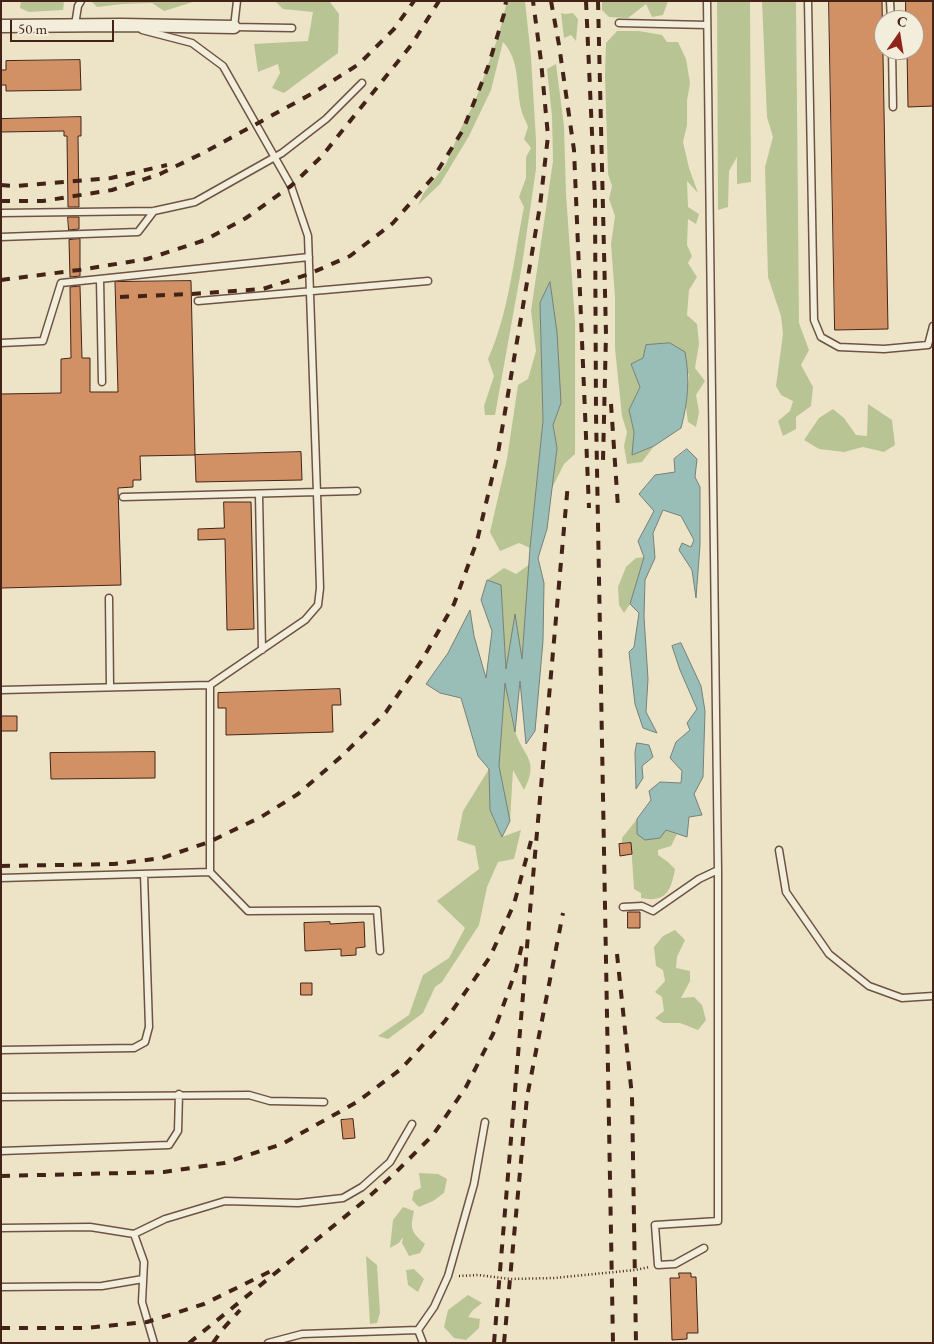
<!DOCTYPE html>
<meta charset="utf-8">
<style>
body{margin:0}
#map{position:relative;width:934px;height:1344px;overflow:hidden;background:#ede4c7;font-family:"EB Garamond",serif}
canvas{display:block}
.frame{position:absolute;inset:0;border:2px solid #432318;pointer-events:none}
.north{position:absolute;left:874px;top:10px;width:50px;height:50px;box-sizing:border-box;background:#f3eddb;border:1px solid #ad9c8d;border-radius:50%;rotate:13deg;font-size:14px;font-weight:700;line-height:20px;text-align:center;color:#432318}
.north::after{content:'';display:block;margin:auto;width:18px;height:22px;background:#8f2418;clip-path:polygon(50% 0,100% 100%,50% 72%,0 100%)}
.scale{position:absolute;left:10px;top:20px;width:104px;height:22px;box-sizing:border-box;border:2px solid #432318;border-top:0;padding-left:6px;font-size:15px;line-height:18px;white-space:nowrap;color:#432318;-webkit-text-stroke:4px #f3eddb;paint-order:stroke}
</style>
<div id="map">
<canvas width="934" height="1344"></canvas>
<div class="frame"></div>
<div class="north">С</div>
<div class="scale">50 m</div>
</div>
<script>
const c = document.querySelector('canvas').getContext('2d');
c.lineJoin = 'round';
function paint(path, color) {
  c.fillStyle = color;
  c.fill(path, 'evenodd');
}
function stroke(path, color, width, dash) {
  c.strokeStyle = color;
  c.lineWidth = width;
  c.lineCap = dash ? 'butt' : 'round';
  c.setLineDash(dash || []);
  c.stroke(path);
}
const green = new Path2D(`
 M21 1H62L64 3 63 10 29 12 20 8Z
 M91 1H196L164 11 152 3 123 4 97 7Z
 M507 1H525L531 57 536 140V169L522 265 495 415H485L484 406 494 376 488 359C509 313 514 256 524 207L519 197 526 178V157L531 148 524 139 528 127C526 121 522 115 521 109 516 86 520 60 503 42L491 90 469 136 440 184 418 205 423 194 446 164 461 128 474 104 499 34Z
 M602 1H668L663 15 652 17 646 4 628 18 609 17 602 10Z
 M717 1H750L751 182 737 184V157L729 171 728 207 718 210Z
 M762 1H796L799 323 809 350 801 365 813 387 811 406 796 417V429L783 436 778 421 790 411 793 401 781 395 776 386 783 334 781 316 768 277 765 167 773 137 767 117Z
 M276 2H330L339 14 338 53 284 93 272 88 280 73 278 64 258 72 254 44 308 41 313 12 283 9Z
 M561 13 565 14 573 13 578 19 576 41 571 35 564 38Z
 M617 31H639L662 35 667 42H678L686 59 690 83 687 101V125L683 142 689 168 698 193 687 181 688 207 699 214 696 224 688 219 687 245 692 256 688 263 697 277 689 290 687 315 697 324 699 344 695 368 705 381 696 395 699 412 696 427 688 422 686 407 689 374 643 358 631 364 640 387 629 410 634 432 633 455 654 446 642 462 627 464 624 446 627 432 622 416 615 349V297L611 244 615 216 609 199 612 186 608 174 605 75 606 43Z
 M556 64 564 126 566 194 575 321V454L564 464 552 488 557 448 553 425 561 403 540 303 543 421 530 548 519 543 500 551 490 532 507 459 518 385 528 379 536 351 531 311 553 161 552 116 547 69Z
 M868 404 892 420 895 445 884 452 863 447 844 452 819 449 804 440 819 418 833 409 844 418 856 435 867 436Z
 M644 557 630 604 624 613 619 605 618 587 626 567 636 558Z
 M530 564 522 662 515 616 506 672 501 586 487 580 504 568 516 574Z
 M505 681C508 697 510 715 515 731 523 757 540 759 524 790L513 770 510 821 499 766Z
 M489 769 490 810 502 837 521 830 514 859 498 862 487 887 479 925 442 982 435 987 423 1013 388 1039 378 1036 409 1015 423 975 449 958 465 928 437 901 479 869 475 846 457 840 463 811Z
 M637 819V834L666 830 677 834 671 846 658 850V855L668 862 675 869C671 891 666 903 641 898V893L634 889 631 843H622V838Z
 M675 930 685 940 677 957 676 968 690 971V981L681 998 694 997 702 1005 706 1020 698 1030 680 1023H663L655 1018 664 1011 662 997 655 992 665 981 663 970 656 966 654 947 663 936Z
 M419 1173 438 1174 447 1179 444 1193 433 1201 419 1207 412 1200 414 1191 421 1188Z
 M403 1207 414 1211C410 1229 411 1232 425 1244L420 1253 409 1256 402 1243 403 1237 399 1243 390 1248 393 1220Z
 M366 1256 377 1265 380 1313 377 1323 370 1324Z
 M414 1269 424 1279 418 1292 408 1285 406 1270Z
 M468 1295 482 1303 473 1310 468 1317 480 1319 479 1328 466 1340 454 1338 444 1327 448 1310Z`);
const water = new Path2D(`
 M550 282 557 332 561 403 553 425 557 448 547 529 538 558 544 583 543 641 535 731 526 744 520 681 515 732 505 683 499 766 510 821 502 837 490 810 489 769 478 756 461 698 440 693 426 684 448 653 470 610 474 636 486 678 492 631 481 600 487 580 501 585 506 669 515 614 522 659 530 548 543 421 540 303Z
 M670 343 685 352C690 380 688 401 681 428L654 446 632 455 634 432 629 410 640 387 631 364 643 358 646 345Z
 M687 449 697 459 695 477 700 487V545L696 598 692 570 679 550 682 543 691 547 694 540 681 516 663 510 653 533 655 558 645 580 644 617 648 679 646 712 657 733 643 728 635 704 629 652 634 647 639 613 630 604 644 557 638 541 654 511 639 494 655 475 675 472 674 459Z
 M681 643 701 686 705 711 703 777 694 794 702 815 689 817 687 837 666 830 660 838 645 840 637 834V819L651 800 649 791 660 782 681 783 682 771 670 758 676 742 690 730 687 723 697 709 680 670 672 646Z
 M637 743 649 745 653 757 642 766 643 778 636 789 635 753Z`);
const building = new Path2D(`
 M829 1H882L888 329 835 330Z
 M906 1H933V106L908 107 907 50H914V20H906Z
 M80 60 81 90 6 91V85H1V70H6V61Z
 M81 117V136H78L79 207H68L67 136H64V131L1 132V119Z
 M68 217H79V229L69 230Z
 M80 239V276L70 277 69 240Z
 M191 281 195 455 140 456 141 480H133V487L118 488 121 585 1 588V394L61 393V359L71 358 70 287 80 286 82 358H90V392H118L115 282Z
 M301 452 302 480 196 482 195 455Z
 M224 502H251L254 629 227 630 225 539 198 540V529L224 528Z
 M340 689 341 705H332L333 732 226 735V708H218V693Z
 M1 716H17V731H1Z
 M155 752V778L51 779 50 753Z
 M631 843 632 854 620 856 619 844Z
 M628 912H640V928H628Z
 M330 922V924L364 922 365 947 356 948V955L341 956V949L305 951 304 923Z
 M301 983H312V995H301Z
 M353 1119 355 1138 343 1139 341 1120Z
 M679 1273H691V1277H696L698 1333H687V1339L672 1340 670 1278H679Z`);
const path = new Path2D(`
 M459 1276 478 1275 510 1279 554 1278 635 1270 650 1267`);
const lane = new Path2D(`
 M237 1 234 27 292 28
 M808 1 814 320 821 337 839 347 884 349 928 345 933 326
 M890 1 891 20
 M619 23 707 25
 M75 25 78 6 81 1
 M892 50 893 107
 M1 213 154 211 195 202 282 153 326 119 362 83
 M1 237 138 232 154 211
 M100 279 102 382
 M198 301 428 281
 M1 343 43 341 61 283 309 257
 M259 494 262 650
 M123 497 357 491
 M109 598 110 687
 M1 690 210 685 305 620 318 605 320 588 317 493 308 236 291 186 223 66 192 43 142 30
 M779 850 786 892 829 954 869 986 902 998 933 996
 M210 872 248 911 377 910 380 951
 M1 878 210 872V685
 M623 907 642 906 653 911 699 879 718 870
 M1 1050 134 1048 145 1042 149 1027 144 874
 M1 1097 249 1095 270 1101 324 1102
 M1 1151 169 1145 178 1131 179 1094
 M1 1228 90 1227 134 1234 144 1262 142 1302 154 1343
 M134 1234 165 1219 225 1201 298 1203 343 1198 362 1187 390 1162 412 1124
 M704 1248 675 1264 658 1265 655 1225 718 1221V870L707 1
 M1 1287 102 1286 143 1279
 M418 1330 434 1307 448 1276 474 1184 485 1122
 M418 1330 423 1343
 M268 1343 302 1334 418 1330`);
const street = new Path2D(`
 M1 26 122 25 234 27`);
const rail = new Path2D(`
 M551 1 559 45 574 150 589 508
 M586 1 595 199 596 414 613 1343
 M598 1 606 334 603 461
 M1 185 15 186 111 178 167 165
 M1 201H43L112 190 160 174 203 153 315 92 359 64 394 29 414 1
 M1 280 79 270 147 259 205 240 246 218 291 186 322 156 412 44 439 1
 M120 297 191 294 263 289 309 274 350 256 393 223 435 175 463 130 488 67 504 14 506 1
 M611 404 618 507
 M1 866 114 864 162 858 209 842 261 817 298 794 343 755 386 712 422 660 454 604 477 541 498 453 540 206 548 136 541 61 533 1
 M617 954 632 1096 636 1343
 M1 1176 164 1172 224 1163 282 1144 357 1102 401 1069 445 1021 490 957 514 904 531 841
 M1 1328H85L147 1322 204 1304 271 1271
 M189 1343 363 1202 393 1175 433 1135 466 1087 493 1034 516 970 522 945
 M213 1343 222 1330 240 1310
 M494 1343 530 911 568 483
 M504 1343 527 1097 563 913`);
paint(green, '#b9c494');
paint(water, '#99beb8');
stroke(water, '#778078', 1);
paint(building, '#d29065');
stroke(building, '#432318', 1);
stroke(lane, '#6e5344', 9);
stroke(street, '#6e5344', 15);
stroke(path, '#432318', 2.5, [1, 2.5]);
stroke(lane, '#f3eddb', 6);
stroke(street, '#f3eddb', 12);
stroke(rail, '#432318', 4, [9, 9]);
</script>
